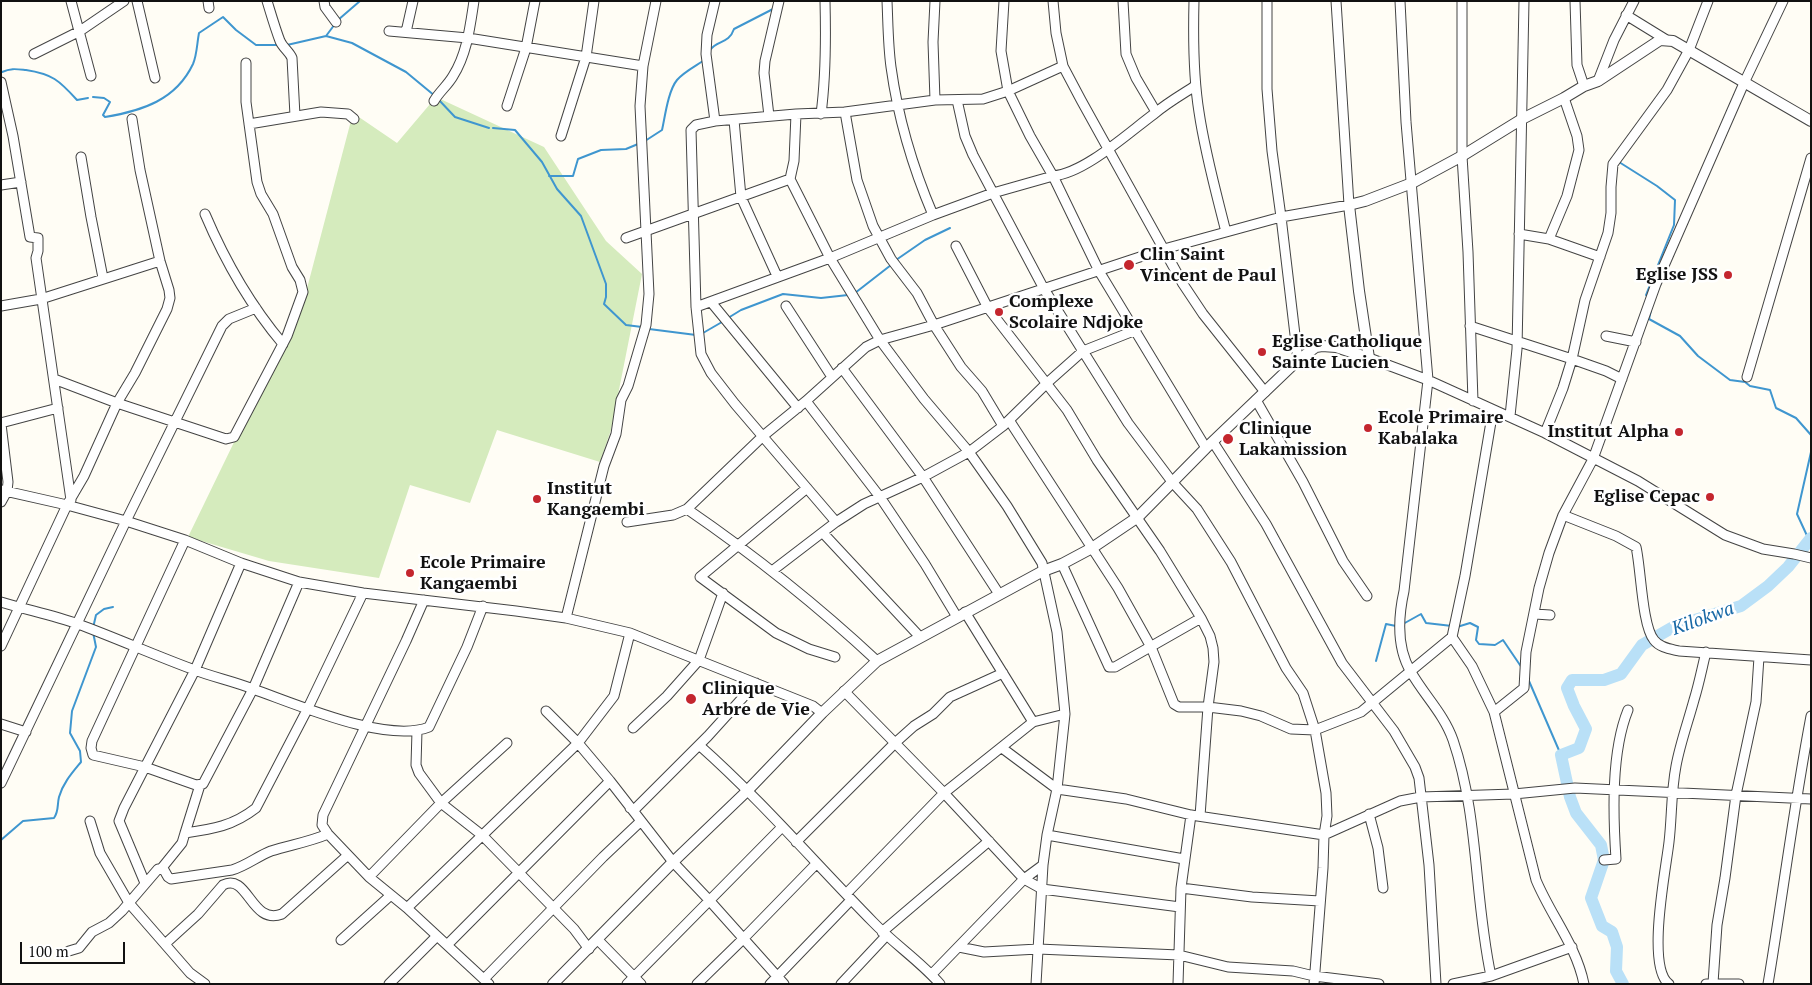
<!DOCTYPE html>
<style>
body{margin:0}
#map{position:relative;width:1812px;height:985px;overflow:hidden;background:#fffdf5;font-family:"PT Serif",serif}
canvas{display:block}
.frame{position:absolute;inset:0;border:2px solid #111;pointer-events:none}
.scale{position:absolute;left:20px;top:942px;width:105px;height:22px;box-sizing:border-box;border:2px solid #111;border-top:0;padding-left:6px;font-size:15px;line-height:18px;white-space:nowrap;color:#111;-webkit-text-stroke:4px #fff;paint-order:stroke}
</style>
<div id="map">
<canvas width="1812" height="985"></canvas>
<div class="frame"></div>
<div class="scale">100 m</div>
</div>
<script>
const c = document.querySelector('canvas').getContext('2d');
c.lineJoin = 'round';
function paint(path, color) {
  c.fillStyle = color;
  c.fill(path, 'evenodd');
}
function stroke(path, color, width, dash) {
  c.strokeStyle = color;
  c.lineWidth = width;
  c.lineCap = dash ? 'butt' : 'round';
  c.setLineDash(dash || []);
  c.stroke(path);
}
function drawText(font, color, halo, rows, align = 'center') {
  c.font = font + ' "PT Serif",serif';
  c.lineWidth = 5;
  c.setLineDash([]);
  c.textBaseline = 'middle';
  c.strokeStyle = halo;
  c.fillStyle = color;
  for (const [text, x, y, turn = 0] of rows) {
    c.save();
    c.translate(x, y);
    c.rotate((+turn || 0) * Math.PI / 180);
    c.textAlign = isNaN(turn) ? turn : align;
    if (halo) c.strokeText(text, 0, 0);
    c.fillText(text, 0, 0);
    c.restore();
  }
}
const green = new Path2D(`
 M436 97 544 147 606 241 642 274 611 430 600 462 497 430 470 503 410 485 379 578 269 561 188 537 305 296 353 113 397 143Z`);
const stream = new Path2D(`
 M338 20 360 1
 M326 36 335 24
 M287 45 326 36 352 43 406 72 435 96
 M710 50C717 40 729 44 734 29L773 9
 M2 72C11 68 16 69 26 70 52 74 59 80 77 100L88 98
 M93 97 104 98 110 102 103 115 105 117C142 111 176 100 193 64 197 55 197 43 199 33L223 17 236 30 256 45H278
 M438 99 455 117 489 128
 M493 128 515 130 542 162 557 189 581 216 606 284V297L604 304 626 325 642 327
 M645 141 662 130C665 117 668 91 677 80 684 72 694 67 703 61
 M1619 162 1657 186 1675 200 1674 225 1646 295 1648 297
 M549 176H573L578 159 601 150 626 149 638 144
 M896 260 925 240 950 228
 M855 293 891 265
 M1651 310 1649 319 1680 336 1698 356 1730 380 1745 382 1750 386 1770 390 1776 408 1796 418 1811 435
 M728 318 741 310 783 294 821 298 848 295
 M649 329 696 335
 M703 333 722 322
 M1809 540 1797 514 1811 452
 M1403 624 1421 614 1426 623 1452 626
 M1457 627 1470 623 1478 627 1476 640 1479 644 1495 645 1503 640 1522 668
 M93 628 96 615 104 609 113 607
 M1376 661 1386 624 1396 626
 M1529 681 1561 755
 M1 840 23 821 54 818C59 811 57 805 59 797 63 783 72 773 81 762L80 751 70 733 72 711 96 647 93 632`);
const river = new Path2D(`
 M1623 984 1616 971 1617 947 1612 932 1602 926 1591 898 1604 860 1601 845 1576 813 1570 797 1561 755 1579 748 1586 729 1574 706 1567 688 1572 680H1604L1621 674 1642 645 1675 626 1741 606 1768 586 1788 567 1811 538`);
const minor = new Path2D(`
 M71 1 91 76
 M137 1 155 78
 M208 1 209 8
 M267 1C271 14 275 28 280 41 283 48 289 51 292 58L295 116
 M324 1 325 7 336 22
 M887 1C888 23 888 45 891 67 898 118 913 168 933 215
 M935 1 933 42 935 100
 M1004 1 1001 51 1008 91 1030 136 1053 176 1099 271 1206 448
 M1053 1 1056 33 1063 66 1081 100 1183 284 1203 314 1265 392
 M1123 1 1126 54 1136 78 1156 112
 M1194 1C1193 39 1193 75 1199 112 1205 153 1216 192 1226 232
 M1267 1V89L1272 151 1281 217 1298 360
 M1400 1 1406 122 1428 380 1404 591C1398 618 1396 647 1411 672 1424 695 1444 714 1453 740 1479 816 1474 897 1491 976
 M1462 1V156L1468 252 1473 401
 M1575 1 1577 65 1584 86
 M1783 1 1744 83 1656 284 1593 459 1563 515 1616 536 1636 547C1641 568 1642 626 1654 640 1660 648 1671 649 1679 651L1811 660
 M1626 15 1665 39
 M389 31 468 38 643 66
 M406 32 413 1
 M34 54 80 31 124 1
 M1598 81 1614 40 1634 1
 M1 82 13 136 30 237 38 238V251L36 258 71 500
 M957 100 965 136 973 155 1044 289 1128 423 1173 483 1197 509 1231 562 1286 668 1303 693 1315 730 1326 793 1327 816 1324 835 1323 868 1314 984
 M434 101C439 92 448 85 453 76 467 54 470 27 474 1
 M507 106 526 48 535 1
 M845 112 857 180 873 226 891 259 917 293 934 325 961 367 982 391 1003 426
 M796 114 794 161 790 179 830 258 880 340 924 399 969 452 1007 506 1042 563 1057 632 1065 714 1057 789 1047 835 1043 865 1036 984
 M821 114C826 76 826 39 825 1
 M769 116 764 73 765 61 779 1
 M734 120 741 197 777 276
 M715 121 706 54 707 35 715 1
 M249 124 321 112 348 114 354 119
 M561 136 586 57 594 1
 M81 157 91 217 103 278
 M1 185 21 182
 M205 214C225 261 250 305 283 344
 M1519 234 1549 239 1567 196 1579 150 1577 136 1564 98
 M626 238 790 179
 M1549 239 1600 257
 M956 246 988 308 1067 410 1097 460 1160 551 1201 618 1210 636 1213 648 1214 662 1208 707 1200 816
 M711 302 798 408
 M1 306 41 299 160 261
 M786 306 832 377
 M696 307 830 258 933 215 993 193 1053 176C1085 173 1128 133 1154 114 1167 103 1181 95 1195 86
 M1470 326 1572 359 1563 388 1545 433
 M1606 336 1636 342
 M1369 358 1428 380 1545 433 1638 481 1725 535 1763 549 1794 554 1811 558
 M842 368 923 477 999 594
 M1747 377 1811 158
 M54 379 117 403 226 439 234 437 287 336 303 292 300 280 292 267 273 214 261 194 257 182 246 102V63
 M1622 379 1606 371 1572 359 1585 300 1608 233 1611 213V187L1613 164 1667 90 1689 50 1708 1
 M1256 400 1303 482 1343 561 1367 596
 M806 401 880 497 925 564 957 617
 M1510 416 1517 349 1524 1
 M1009 420 1118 588 1151 647 1174 704 1179 707H1208L1241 711 1261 716 1291 729 1315 730 1361 712 1452 637 1465 576 1493 410
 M1 423 58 408
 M1 424 8 482 7 491 1 502
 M1213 442 1266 524 1342 663 1394 731 1415 767 1419 778 1429 865 1436 984
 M807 488 700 577 776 633 809 649 835 657
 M1 490 67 505 126 521 185 540 241 563 299 582 363 593 516 611 566 618 630 633 798 700 813 706 822 713
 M687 509C754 555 817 605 877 661
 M627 522 673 515 687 509 763 436 806 401 866 347 880 340 934 325 1164 249 1281 217 1349 205 1336 1
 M836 522 735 404 711 373 701 354 696 307 691 130 696 125 715 121 796 114 845 112 935 100 983 99 1008 91 1063 66
 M823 533 920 637
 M185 540 92 741 91 748 93 755 145 767 196 785 203 784 253 689 299 582
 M1062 564 1109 667H1115L1201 618
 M772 571 836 522 864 504 923 477 969 452 1003 426 1047 383 1083 351 1136 330
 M424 600 406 641 323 815 322 825 328 834 369 877 407 908 489 984
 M1 602C27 610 53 615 78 624 116 638 154 655 192 669 212 677 233 681 253 689 296 704 387 744 429 727L467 647 483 606
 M965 612 1033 722
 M1535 614 1550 615
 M566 618 604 466 616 434 621 400 628 386 646 325 649 294 640 106 643 66 656 1
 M1452 637 1472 666 1494 712 1536 880C1551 916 1576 945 1584 984
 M1 646 67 505 84 476 117 403 135 373 167 309 170 298 169 290 160 261 140 170 132 119
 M844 691 944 793 1024 879 1042 889 1180 907
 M546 711 578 743 610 781 673 862 709 900 784 984
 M1494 712 1524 688 1526 652 1539 588 1549 553 1563 515
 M1 724 26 732
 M633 728 667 696 699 660 723 593
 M417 731 416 765 419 773 441 803 483 836 574 929 589 949
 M699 745C761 800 815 863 873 922 894 944 920 961 940 984
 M1002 748 1057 789 1126 799 1191 815 1324 835 1400 801 1421 797 1514 794 1575 788 1811 799
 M1 783 126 521 222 326 229 319 256 308
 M630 808 635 809 708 736 756 683
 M1369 814 1378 848 1383 888
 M90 821 100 853 129 903 190 973 205 984
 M185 833 200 785
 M1047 835 1184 859
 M796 842 895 743 914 726 933 714 950 697 1003 673
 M1604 860 1616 859C1613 814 1611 752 1628 710
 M161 869 182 843 185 833C213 829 233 826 256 808L307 710 363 593
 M369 877 441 803 507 743
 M145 883 119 821 124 808 195 670 241 563
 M1181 888 1252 897 1320 901
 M846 894 944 793 1033 722 1065 714
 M407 908 578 743 614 696 630 633
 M882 932 989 841
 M341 940 391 895
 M598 940 641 984
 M165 944 198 914 223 885C248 872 251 926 282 914L348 855
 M447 945 610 781
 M959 947 984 952 1038 949 1179 955 1228 967 1293 971 1314 976 1379 984
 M69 951 79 948 92 932 109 923 122 911 158 869 164 870 168 877 171 879 232 870C246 866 258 856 271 851 290 845 309 842 328 834
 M932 974 1024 879 1043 865
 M484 979 603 857 641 821
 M1713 983 1717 925 1725 878 1736 795 1756 702 1759 657
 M389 984 437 936
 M627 984 782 827
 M697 984 743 939 816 864
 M770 984 851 900
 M841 984 886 936
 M1178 984 1181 888 1191 815
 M1453 984 1491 976 1572 947
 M1669 984C1646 967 1666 869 1669 842 1672 817 1671 792 1676 766 1680 744 1688 722 1694 700 1699 684 1702 668 1706 652
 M1706 984H1739
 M1768 984C1783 894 1794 805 1811 716`);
const tertiary = new Path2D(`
 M553 984 673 862 747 791 822 713 877 661 1043 571 1062 564 1092 548 1138 517 1206 448 1298 360 1316 347 1322 346 1336 347 1369 358 1359 291 1349 205 1365 201 1412 183 1462 156 1522 119 1564 98 1584 86 1598 81 1660 40 1673 41 1811 121`);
const markers = [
 [1129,265,6,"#c4262e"],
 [1728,275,5,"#c4262e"],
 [999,312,5,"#c4262e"],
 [1262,352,5,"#c4262e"],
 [1368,428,5,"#c4262e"],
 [1679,432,5,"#c4262e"],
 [1228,439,6,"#c4262e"],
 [1710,497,5,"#c4262e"],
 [537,499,5,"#c4262e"],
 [410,573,5,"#c4262e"],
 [691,699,6,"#c4262e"]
];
const poiNames = [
 ["Clin Saint",1140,255],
 ["Vincent de Paul",1140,276],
 ["Eglise JSS",1718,275,"right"],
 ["Complexe",1009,302],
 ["Scolaire Ndjoke",1009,323],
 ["Eglise Catholique",1272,342],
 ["Sainte Lucien",1272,363],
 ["Ecole Primaire",1378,418],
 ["Kabalaka",1378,439],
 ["Clinique",1239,429],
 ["Lakamission",1239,450],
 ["Institut Alpha",1669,432,"right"],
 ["Institut",547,489],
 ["Kangaembi",547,510],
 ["Eglise Cepac",1700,497,"right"],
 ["Ecole Primaire",420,563],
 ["Kangaembi",420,584],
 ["Clinique",702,689],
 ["Arbre de Vie",702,710]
];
const waterNames = [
 ["Kilokwa",1703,619,-20]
];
paint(green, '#d5ebbd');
stroke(stream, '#3f96cf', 2);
stroke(river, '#b9e0f7', 12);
stroke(minor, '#444', 11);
stroke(tertiary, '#444', 12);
stroke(minor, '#fff', 9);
stroke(tertiary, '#fff', 10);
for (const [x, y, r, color] of markers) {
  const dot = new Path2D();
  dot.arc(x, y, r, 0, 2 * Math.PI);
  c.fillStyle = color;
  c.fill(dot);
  stroke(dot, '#fff', 2);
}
drawText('bold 18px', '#111', '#fff', poiNames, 'left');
drawText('italic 19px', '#1768a6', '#fff', waterNames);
</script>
